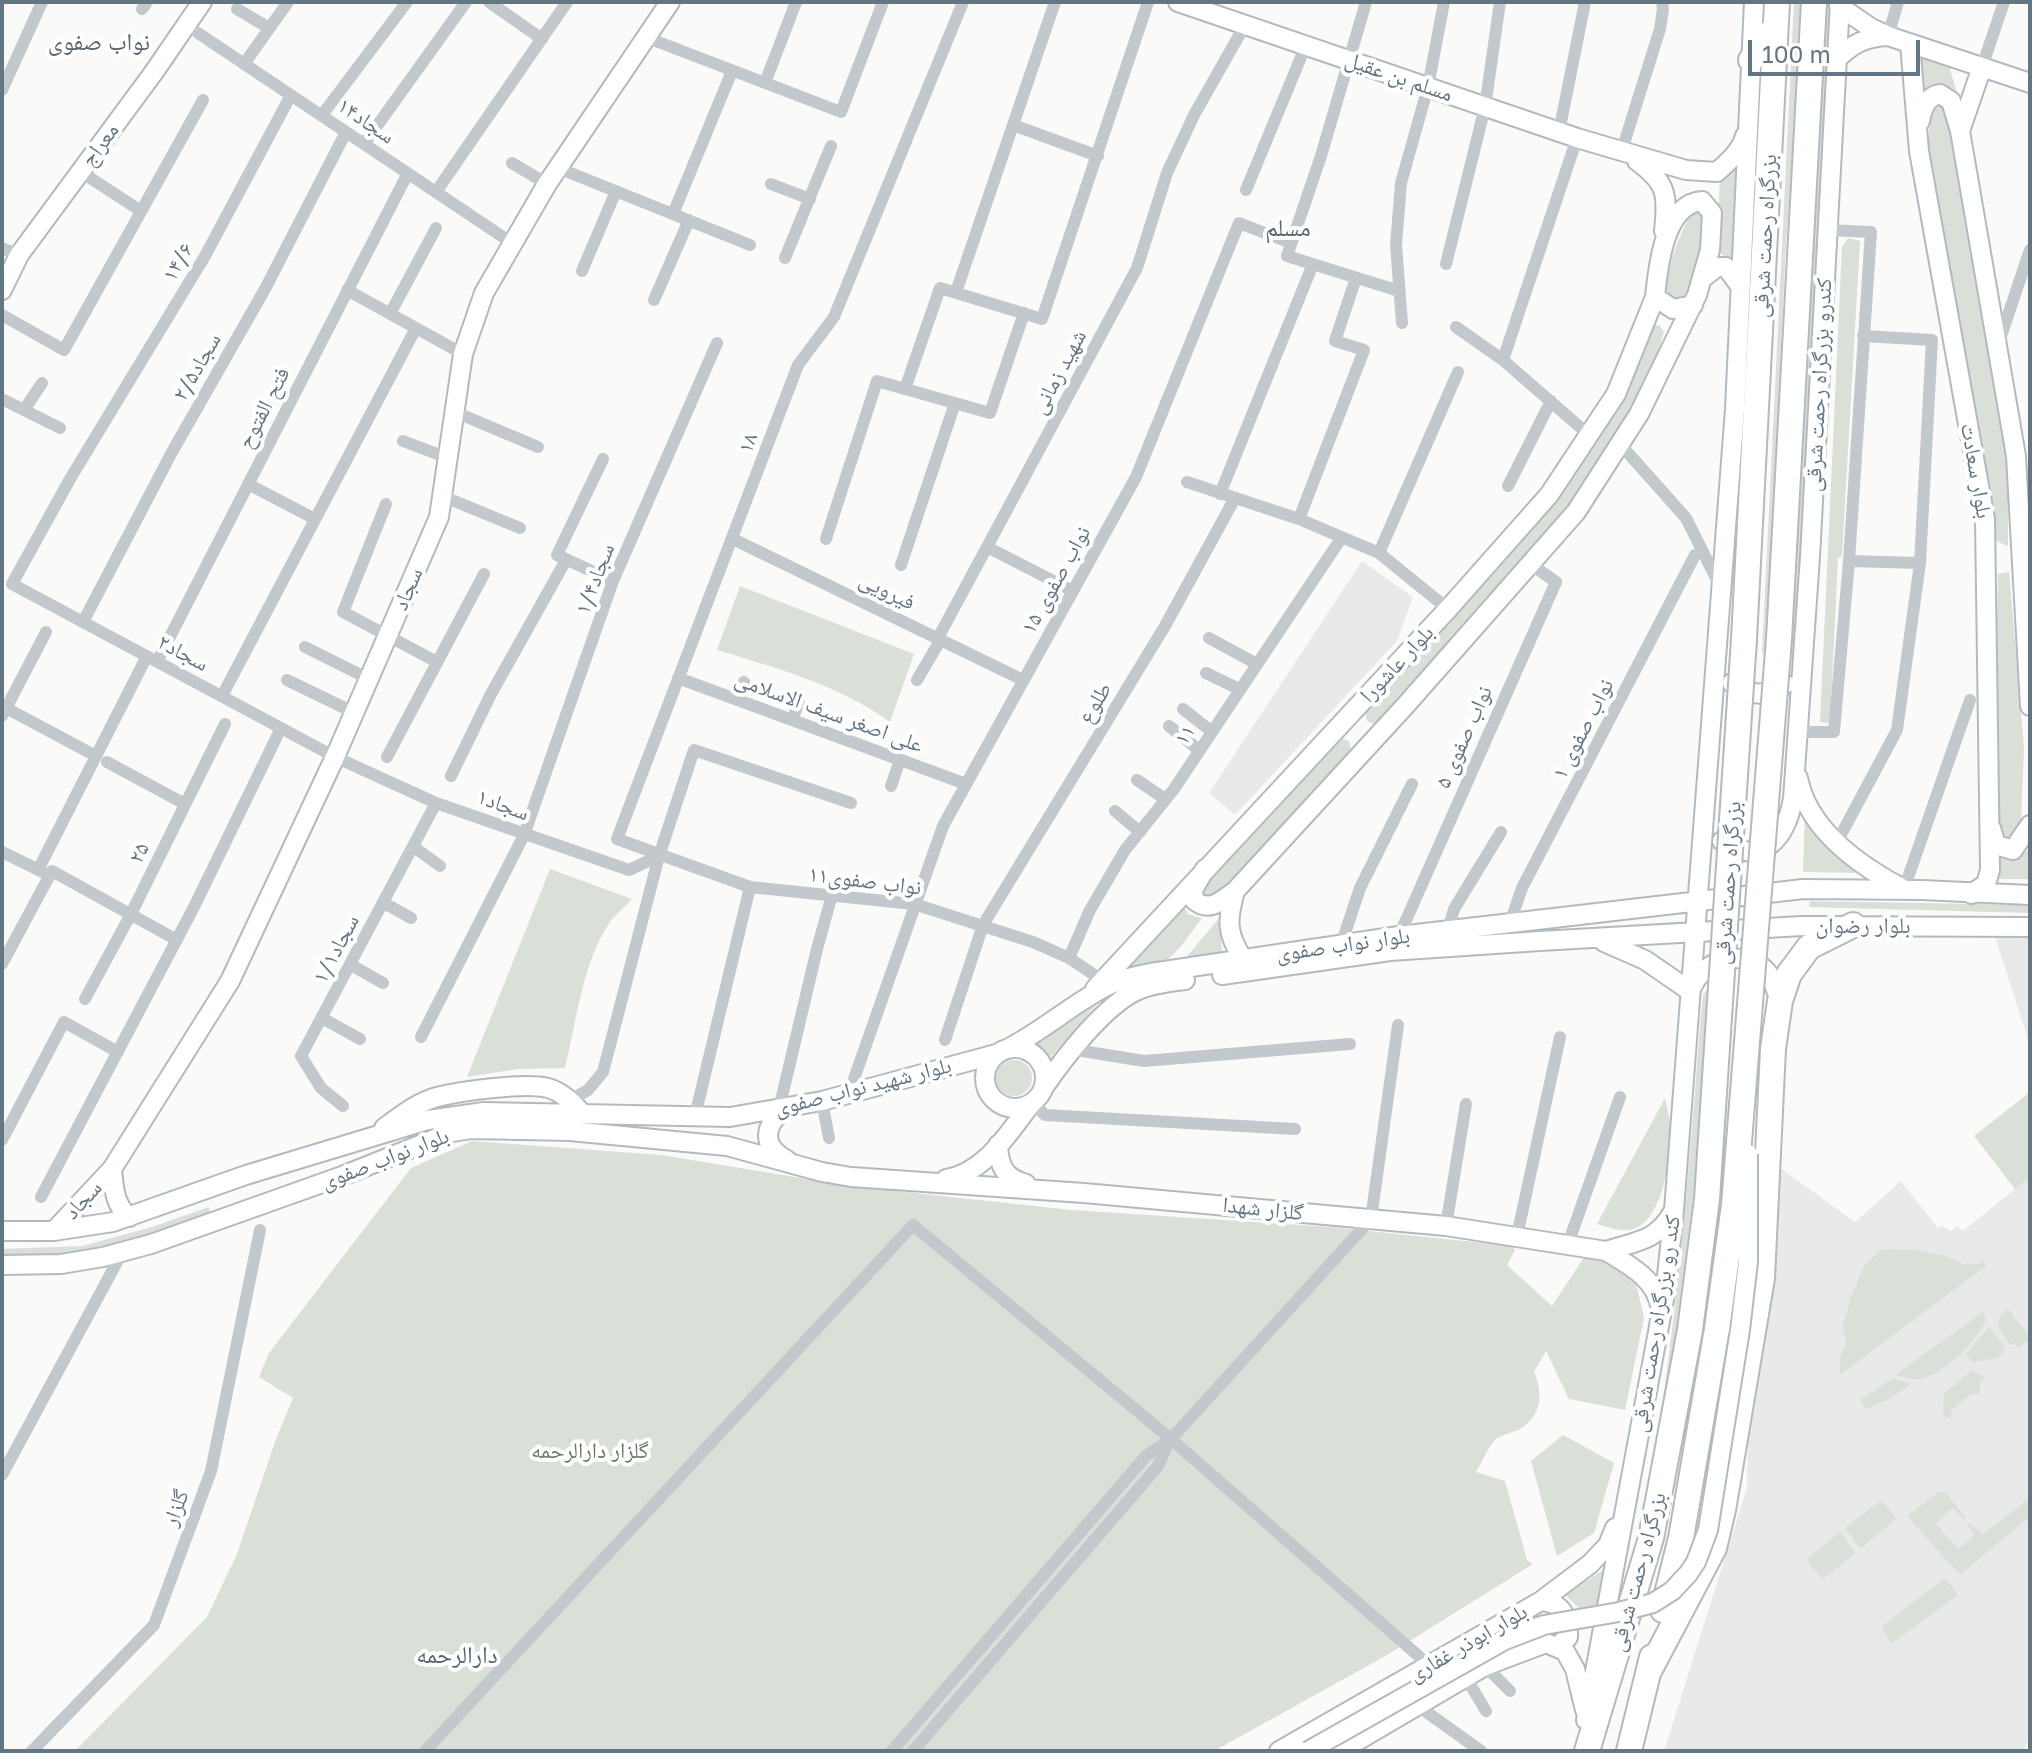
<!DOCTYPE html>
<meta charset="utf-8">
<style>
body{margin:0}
#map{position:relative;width:2032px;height:1753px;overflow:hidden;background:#fafaf8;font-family:"Golos Text",sans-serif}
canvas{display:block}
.frame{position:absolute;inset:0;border:4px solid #657683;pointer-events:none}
.scale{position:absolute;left:1748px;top:40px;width:172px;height:36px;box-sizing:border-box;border:4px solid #657683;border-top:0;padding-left:10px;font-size:24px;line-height:28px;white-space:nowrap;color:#657683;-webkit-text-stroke:6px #fff;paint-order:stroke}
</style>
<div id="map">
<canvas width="2032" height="1753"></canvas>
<div class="frame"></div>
<div class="scale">100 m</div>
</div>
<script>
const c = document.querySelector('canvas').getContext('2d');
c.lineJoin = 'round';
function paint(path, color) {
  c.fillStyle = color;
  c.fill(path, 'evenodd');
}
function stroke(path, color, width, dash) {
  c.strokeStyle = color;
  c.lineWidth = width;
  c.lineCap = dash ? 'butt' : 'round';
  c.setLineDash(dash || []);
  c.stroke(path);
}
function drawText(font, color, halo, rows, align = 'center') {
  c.font = font + ' "Golos Text","Noto Naskh Arabic",sans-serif';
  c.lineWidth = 8;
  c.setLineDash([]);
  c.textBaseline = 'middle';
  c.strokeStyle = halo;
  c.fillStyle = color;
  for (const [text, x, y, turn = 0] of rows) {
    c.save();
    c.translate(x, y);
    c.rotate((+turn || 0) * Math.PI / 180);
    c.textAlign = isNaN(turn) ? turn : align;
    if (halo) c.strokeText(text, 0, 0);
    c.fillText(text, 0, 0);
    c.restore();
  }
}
const built = new Path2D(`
 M1362 561 1413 597 1397 641 1235 815 1209 793Z
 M1995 937 2030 938V1046Z
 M1761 1154 1855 1222 1901 1181 1938 1228 1942 1225 1950 1231 1957 1226 1963 1231 2030 1177V1736L2023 1751H1664L1747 1488 1749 1365Z`);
const green = new Path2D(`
 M1794 2H1803L1785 262 1767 655 1762 653Z
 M1827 2H1832L1797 657 1791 663Z
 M1918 55 1949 66 1957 93 1940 84 1930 87 1924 100Z
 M1936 100 1941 105 1960 154 2008 427V546L1996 541 1992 502 1982 470 1927 159 1931 104Z
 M1738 163 1733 261 1716 251 1720 180Z
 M1694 210 1703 212C1704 240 1701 280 1680 302L1669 299C1661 277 1681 229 1694 210Z
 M1848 238 1860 241 1842 556 1838 558 1830 723 1820 722 1842 247Z
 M1659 325 1664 332C1636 432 1564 515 1496 591 1457 635 1418 679 1379 723L1373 724 1367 721 1365 711C1452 618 1548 526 1613 416 1630 388 1640 356 1651 326Z
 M2009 572 2024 747 2021 823 2009 844 1998 822 1993 649 1997 621 1998 574Z
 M740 586 914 654 890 722C839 685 777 668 717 650Z
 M1343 739 1349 741 1352 753 1238 878 1213 900 1201 896 1199 889 1327 751Z
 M1805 811 1860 873 1803 872Z
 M2030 848V879H1999V854C2013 860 2019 858 2030 848Z
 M550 869 632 899C625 907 616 914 610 922 583 960 576 1023 565 1068L518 1069 467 1077Z
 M1810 901 2030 905V913L1809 907Z
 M1183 904 1188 914 1202 918C1184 941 1167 975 1133 967L1129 962Z
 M1220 917 1222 953 1184 960Z
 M1711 985 1697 1165 1664 1429 1625 1599C1642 1518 1659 1436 1669 1354 1684 1241 1692 1128 1701 1014L1703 995Z
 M1096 1005 1049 1059 1035 1045Z
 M996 1078a18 18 0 1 1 36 0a18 18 0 1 1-36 0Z
 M2030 1092V1177L2015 1189 1974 1136Z
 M1665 1098C1666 1106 1669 1114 1670 1122 1672 1150 1665 1218 1634 1229 1623 1233 1608 1227 1597 1224Z
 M472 1141 661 1155 849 1186 1071 1210 1330 1227 1512 1246 1515 1250 1507 1265 1552 1306 1585 1256 1610 1264 1636 1283 1644 1318 1625 1410 1569 1399 1546 1351 1534 1372C1544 1393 1541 1417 1520 1429 1513 1433 1502 1434 1496 1439 1488 1446 1482 1463 1476 1472L1505 1481 1527 1560 1533 1564 1387 1655 1214 1751H75L207 1617 237 1554 275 1442 293 1398 259 1377 269 1353 411 1168Z
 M1727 1152 1722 1246 1686 1481 1657 1588C1686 1446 1710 1303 1723 1158Z
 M209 1207 210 1213 132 1243 64 1259 2 1260V1249L82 1246 152 1227Z
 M1883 1249 1917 1250 1945 1256 1963 1264H1979L1983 1261 1986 1266 1840 1375V1356L1847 1343 1842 1327 1852 1294 1865 1264Z
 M2008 1309 2030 1337 2019 1348 2015 1344 2011 1345C2001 1331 1990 1321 2008 1309Z
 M1983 1312 1986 1320C1978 1340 1943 1375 1921 1379 1912 1380 1904 1377 1895 1375Z
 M1989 1327 2006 1349 1997 1358 1972 1362 1966 1354Z
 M1972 1370 1987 1379 1981 1380 1979 1394H1971L1952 1410 1950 1418 1943 1417 1944 1394Z
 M1893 1378 1911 1384 1891 1398 1866 1409 1860 1400Z
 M1563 1435 1614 1463 1594 1533 1557 1556 1531 1461Z
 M1939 1492H1945L1966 1518 1964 1520 1953 1508 1935 1523 1958 1549 1975 1535 1967 1525 1969 1523 1983 1534 2030 1498V1516L1960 1575 1907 1516Z
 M1882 1500 1896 1519 1860 1549 1845 1528Z
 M1840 1532 1856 1553 1823 1579 1808 1563 1809 1557Z
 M1609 1566 1601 1606 1579 1608 1565 1595Z
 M1945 1578 1958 1595 1892 1643 1881 1627Z`);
const street = new Path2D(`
 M489 2 542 39
 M963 2 834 317 798 365 617 839 750 887 914 904 1033 942 1069 958 1102 980
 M1366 2 1321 156 1287 256 1399 291
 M142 9 147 2
 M237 9 269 28
 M198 33 512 243
 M1888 36 1898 2
 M648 38 841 112 883 2
 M244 64 288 2
 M1982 67 2004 2
 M765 83 796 2
 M2 90 42 2
 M291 95 205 256 70 479 12 584 335 757 436 803 629 870 659 856
 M322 115 407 2
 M1013 125 1098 156
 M1559 132 1585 2
 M364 144 466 2
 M1622 150 1660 29 1663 9 1662 2
 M512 163 547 184
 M558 168 750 245
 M81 172 141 211
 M771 184 810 199
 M1246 190 1306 45
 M436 192 567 2
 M673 214 732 71
 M2 248 19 255
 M785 258 831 146
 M1446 264 1485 107 1500 2
 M582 271 616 191
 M347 290 463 354
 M956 292 1055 2
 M654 300 689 220
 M390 314 436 228
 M2 315 64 350 203 100
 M1402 323 1396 245 1401 183 1428 87 1444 2
 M1456 327 1503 360 1589 435
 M1999 342 2030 250
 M1503 360 1577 138
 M905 389 940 288 1042 319 1148 2
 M2 399 60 428
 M24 410 42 383
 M455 412 538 447
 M403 441 448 458
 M1620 444 1686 518 1719 584
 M603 459 557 555 613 581
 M1187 482 1299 519 1379 553 1448 609
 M248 484 313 518
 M1508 486 1551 401
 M1220 494 1313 264
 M442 496 520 528
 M386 504 343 612 437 662
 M1299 519 1364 350 1335 341 1356 278
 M733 539 1023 680
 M826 539 877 381 990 413 1024 313
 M987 547 1073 591
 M1379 553 1458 372
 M1849 561 1920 563
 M901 565 955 403
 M83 622 172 452 265 289 346 132
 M938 638 1137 268 1167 173 1194 115 1245 25
 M1209 638 1255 663
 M305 647 369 679
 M157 662 408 173
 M1206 673 1239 689
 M678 678 966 784
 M287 680 355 713
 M917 680 941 639
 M222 696 416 328
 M737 700 744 682
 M6 708 96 756
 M1183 709 1211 731
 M2 716 46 632
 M792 720 799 703
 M1169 726 1199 750
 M1798 732H1834L1849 561 1871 232 1828 230
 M387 757 484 574
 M107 762 185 804
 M451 776 491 694 566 560
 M1137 780 1165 799
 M891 786 900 760
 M1115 811 1140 832
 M1836 844 1897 730 1920 563 1932 340 1863 336
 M414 847 440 866
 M2 852 43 872
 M38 870 147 656
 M1904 889 1970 700
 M384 903 411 918
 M1510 923 1522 888 1695 555
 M1448 931 1454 909 1501 832
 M1399 936 1556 582 1532 565
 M1341 945 1360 888 1412 784
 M1069 958 1090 910 1125 850 1174 789 1342 537
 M2 964 52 871 177 940
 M351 965 383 983
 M85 999 131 914 225 724
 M322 1018 360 1039
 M421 1037 524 835 613 581 717 343
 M945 1040 983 925 1165 626 1235 498
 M1070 1049 1144 1061 1350 1044
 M849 1093 943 826 1136 477 1239 223 1291 243
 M569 1101 588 1090 603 1072 659 856 694 750 851 803
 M822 1101 829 1138
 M1033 1103 1045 1115 1295 1129
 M343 1106 321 1088 301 1056 436 803
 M779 1109 817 949 832 895
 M695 1116 750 887
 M2 1140 64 1022 118 1052
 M41 1197 194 907 281 728
 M1446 1226 1466 1104
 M1517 1236 1560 1037
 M1568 1244 1620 1097
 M2 1475 123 1251
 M1485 1666 1510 1691
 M1465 1676 1486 1711
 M1418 1706 1481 1751
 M32 1751 154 1625 211 1471 260 1230
 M425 1751 913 1225 1171 1439 1430 1666
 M892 1751 1146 1456 1171 1439 1371 1219 1398 1025
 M913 1751 1158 1466 1169 1442`);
const secondary = new Path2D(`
 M1178 2 1577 138 1686 170 1717 172C1728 162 1741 151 1745 136
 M1839 6 1871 28 1888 36 2030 83
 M1910 43 1919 151 1985 519 1990 870 1986 884 1971 894
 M1836 60C1852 44 1865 37 1888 36
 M1982 67 1960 131 2016 456 2030 706
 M1920 121C1922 109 1927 96 1940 94L1951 101 1960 131
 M1637 161C1667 183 1668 194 1664 231
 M1704 277 1717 267H1726L1740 286
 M2 290 19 255 154 72 202 2
 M1732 683C1749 697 1767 697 1785 684
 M1798 778C1808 829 1857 864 1900 887
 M1991 828 1996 845 2013 850 2030 825
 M1722 841C1762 869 1786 837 1793 799L1810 557 1840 2
 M1205 869 1193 890 1194 900C1209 913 1221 901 1235 891L1405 706 1576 512 1639 414 1697 295 1710 250 1712 213 1702 201C1664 204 1658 267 1655 297L1673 309 1693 305
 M1235 891C1227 920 1226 933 1243 959
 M1604 942 1645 960 1690 991
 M1222 975 1390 951 1540 941 1802 926 2030 927
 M1693 985C1706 958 1746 948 1767 972 1774 980 1776 991 1780 1001
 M1095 989 1448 609 1549 495 1616 394 1655 297
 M985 1078a30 30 0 1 1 60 0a30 30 0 1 1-60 0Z
 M1007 1049C1043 1031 1073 1003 1109 985 1129 976 1150 973 1171 970L1399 936 1803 889 1922 890 2030 895
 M1044 1087C1064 1058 1103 1007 1136 991 1150 984 1170 982 1185 980
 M384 1128C400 1116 418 1102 437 1097 461 1091 526 1082 548 1088 563 1092 573 1104 583 1114
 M998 1145C999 1167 1005 1178 1026 1184
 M787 1160C759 1146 764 1121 789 1108
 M112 1169C114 1188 114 1204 129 1217
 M946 1179C986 1172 1008 1133 1032 1103
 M2 1231H54L113 1222 246 1175 428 1120 484 1112 730 1117 822 1101 996 1054
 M54 1231 112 1169 230 981 335 757 439 517 463 354 484 293 547 184 670 2
 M2 1265 61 1264 103 1257 151 1244 342 1176 452 1132 471 1129 570 1131 727 1146 822 1172 851 1177 1084 1193 1446 1226 1606 1251
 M1661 1309C1656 1279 1631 1266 1606 1251 1636 1241 1656 1242 1673 1212
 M1541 1601C1562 1602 1569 1618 1568 1637L1557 1647
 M1586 1720 1665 1294 1674 1210 1735 409 1754 2
 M1279 1751 1541 1601 1590 1564 1608 1545 1615 1528
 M1340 1751 1485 1666 1546 1643 1565 1651 1575 1669 1585 1710`);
const highway = new Path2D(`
 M1751 60 1775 27
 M1744 639 1777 2
 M1779 639 1814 2
 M1663 1610 1681 1538 1717 1329
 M1648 1673 1714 1548 1723 1510 1762 1278 1773 1049 1780 1001 1789 974 1809 947 1853 925
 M1587 1751 1651 1538 1690 1330
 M1629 1751 1652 1657`);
const secondaryBridge = new Path2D(`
 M1308 1751 1505 1640 1544 1625 1619 1612 1653 1603 1672 1591 1688 1574 1696 1562 1708 1530 1740 1330 1748 1262V1154`);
const highwayBridge = new Path2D(`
 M1717 1329 1734 1205 1779 639
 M1690 1330 1707 1199 1744 639`);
const streetNames = [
 ["مسلم بن عقیل",1399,77,19],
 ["۱۴سجاد",366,121,34],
 ["معراج",100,145,-54],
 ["بزرگراه رحمت شرقی",1765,236,-87],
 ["۱۴/۶",178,262,-60],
 ["۲/۵سجاد",197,367,-60],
 ["شهید زمانی",1059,372,-62],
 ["کندرو بزرگراه رحمت شرقی",1819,385,-87],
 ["فتح الفتوح",264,408,-63],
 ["۱۸",748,443,-69],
 ["بلوار سعادت",1976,471,80],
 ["۱/۴سجاد",595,579,-69],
 ["نواب صفوی ۱۵",1056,580,-61],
 ["سجاد",408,589,-67],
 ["فیرویی",887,591,26],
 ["۲سجاد",183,653,28],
 ["بلوار عاشورا",1397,664,-47],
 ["طلوع",1095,703,-59],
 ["علی اصغر سیف الاسلامی",829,712,20],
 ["نواب صفوی ۱",1583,729,-63],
 ["۱۱",1185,735,-57],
 ["نواب صفوی ۵",1464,737,-66],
 ["۱سجاد",503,805,20],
 ["۲۵",139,853,-64],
 ["۱۱نواب صفوی",865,881,7],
 ["بزرگراه رحمت شرقی",1728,883,-86],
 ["بلوار رضوان",1863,926],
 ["بلوار نواب صفوی",1343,945,-8],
 ["۱/۱سجاد",336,949,-62],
 ["بلوار شهید نواب صفوی",863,1087,-14],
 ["بلوار نواب صفوی",385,1159,-21],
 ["سجاد",83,1200,-47],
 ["گلزار شهدا",1263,1209,6],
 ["کند رو بزرگراه رحمت شرقی",1656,1324,-81],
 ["گلزار",176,1508,-69],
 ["بزرگراه رحمت شرقی",1638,1572,-75],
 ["بلوار ابوذر غفاری",1468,1643,-30]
];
const parkNames = [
 ["گلزار دارالرحمه",590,1451]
];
const neighbourhoodNames = [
 ["نواب صفوی",99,42],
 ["مسلم",1288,228],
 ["دارالرحمه",457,1655]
];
paint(built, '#e8e9e9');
paint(green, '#dadfd7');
stroke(secondary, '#b3babf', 22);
stroke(highway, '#b4b9bd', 28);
stroke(street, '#c3c8cc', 12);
stroke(secondary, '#fff', 18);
stroke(highway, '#fff', 24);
stroke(secondaryBridge, '#b3babf', 22, []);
stroke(highwayBridge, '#b4b9bd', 28, []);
stroke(secondaryBridge, '#fff', 18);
stroke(highwayBridge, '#fff', 24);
drawText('22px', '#657683', '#fff', streetNames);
drawText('22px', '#687a64', '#fff', parkNames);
drawText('24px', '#57646e', '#fff', neighbourhoodNames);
</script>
